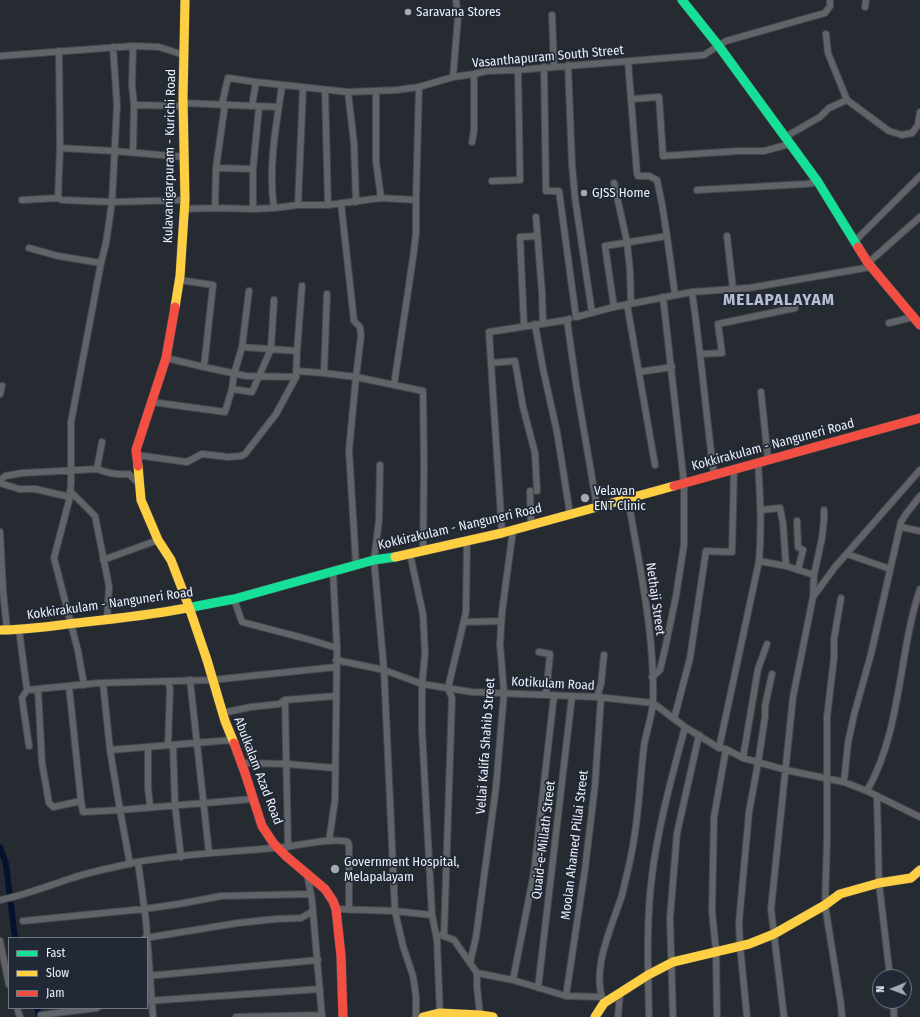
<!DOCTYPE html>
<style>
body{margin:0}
#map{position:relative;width:920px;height:1017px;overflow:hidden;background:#262a31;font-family:"Fira Sans Condensed",sans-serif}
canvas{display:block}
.legend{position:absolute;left:8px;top:937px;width:140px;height:72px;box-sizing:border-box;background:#212936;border:1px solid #717884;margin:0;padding:5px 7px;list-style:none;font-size:12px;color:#eaeff8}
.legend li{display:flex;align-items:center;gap:8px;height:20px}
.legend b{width:20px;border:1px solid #717884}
.north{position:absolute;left:872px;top:969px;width:40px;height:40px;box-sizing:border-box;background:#212936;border:1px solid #717884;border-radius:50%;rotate:269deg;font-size:11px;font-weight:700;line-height:16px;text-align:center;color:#eaeff8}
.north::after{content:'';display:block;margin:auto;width:14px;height:18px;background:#a5aab2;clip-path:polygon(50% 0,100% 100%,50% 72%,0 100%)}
</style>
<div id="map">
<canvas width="920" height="1017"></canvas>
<ul class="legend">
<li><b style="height:5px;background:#16e098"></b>Fast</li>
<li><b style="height:5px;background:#ffcf43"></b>Slow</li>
<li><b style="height:5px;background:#f24e42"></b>Jam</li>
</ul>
<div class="north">N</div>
</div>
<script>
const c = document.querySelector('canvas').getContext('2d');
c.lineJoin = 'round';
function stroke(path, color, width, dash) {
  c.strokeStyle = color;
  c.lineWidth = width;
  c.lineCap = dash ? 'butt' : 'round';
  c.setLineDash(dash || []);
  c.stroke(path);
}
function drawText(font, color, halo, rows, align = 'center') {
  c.font = font + ' "Fira Sans Condensed",sans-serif';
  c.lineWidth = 3.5;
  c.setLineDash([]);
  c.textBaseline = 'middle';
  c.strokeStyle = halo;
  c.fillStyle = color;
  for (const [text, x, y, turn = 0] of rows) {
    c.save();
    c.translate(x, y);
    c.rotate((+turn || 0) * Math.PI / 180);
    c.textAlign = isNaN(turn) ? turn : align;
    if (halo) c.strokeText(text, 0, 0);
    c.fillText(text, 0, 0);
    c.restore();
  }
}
const canal = new Path2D(`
 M0 847 6 864 15 938
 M37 1008 40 1017`);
const street = new Path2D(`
 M865 7 866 0
 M552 15 554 67
 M826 34 828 53 847 100
 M133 46 132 85 134 105 183 106
 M113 47 117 105 112 202 185 200
 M59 51 60 148 114 151 184 157
 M0 56 133 46 159 47 184 55
 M628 61 637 174 638 176H649L657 180 662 204 667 236
 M568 65 572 164 575 198 592 313
 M544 67 546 191H559L576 317 614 307 692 292 749 288 871 267
 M453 77 458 17 456 0
 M325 90 328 205
 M376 91V161L381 198
 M348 92 354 143 356 202
 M632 99 659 97 663 156 738 151H764L790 144
 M183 103 252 106 256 82 348 92 397 90 419 87 453 77 474 74 487 71 518 70 704 55 726 41 825 13 830 6V0
 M222 104 228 78 256 82
 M256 106 278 107
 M785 137 820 117 829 108 847 100 889 131 902 135 912 133 918 125 920 112
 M472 142 474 131V74
 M133 152 134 105
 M216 168 253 169 259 107
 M492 181 520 180 518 70
 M614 183 627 242 630 271 631 303
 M697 190 806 184 818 182
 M58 198 62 200 112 202 106 243 101 263 71 422V483L70 497 54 558 78 651 84 685
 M22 200 58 198 60 148
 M341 203 354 321 360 327 361 336 356 377 423 391 424 466 423 551
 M298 205 303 88
 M215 208 253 209 274 208 298 205H328L381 198 416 200 419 87
 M274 208C268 168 276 126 282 86
 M184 209 215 208 216 168 225 104
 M253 209V169
 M536 217 542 293 543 324
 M727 236 733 289
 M854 242 920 176
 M29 248 58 256 101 263
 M868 263 920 217
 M179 280 213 285 204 367 246 376 296 377 297 351 242 347 249 291
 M692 292C701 353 706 414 714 475
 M627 304 655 465
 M614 307 605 246 667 236 675 295
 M569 319 567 320 577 390 597 507
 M889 323 913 317
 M535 324 543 369 557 432 570 514
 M524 326 520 237 537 236
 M297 351 302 286
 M701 354 722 353 718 324 795 308
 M166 358 204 367
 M491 363 515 361 523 407 535 453 537 491
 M297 371 324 373 327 294
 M639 372 672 367
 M324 373 356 377 349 450 356 565
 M394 385 413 258 416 233V200
 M232 389 234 374 242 347
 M761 392 768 460
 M0 394 2 386
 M152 402 225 412 232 389 252 392 271 349 274 300
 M136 455 187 462 202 454 228 457 241 456 245 454 276 414 296 377
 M97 469 102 442
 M0 481 5 476 22 473 97 469C107 473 119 475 129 474L140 485
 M0 483 19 489H35L70 497
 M70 491 95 516 109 586 107 620
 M530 491 531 525
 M761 510 780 508 783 523 786 566
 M797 521 798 547 803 550 798 570
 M901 527 920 531
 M0 532 3 591 7 629
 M502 533 489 332 567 320
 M410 554 423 614 425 654 422 684V730L432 915
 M847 554 890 569
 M103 560 158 540
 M759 561 786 566 814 575
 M813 597 835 567 920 470
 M841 598 834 639V658L827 717V841L825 905 841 1005 842 1017
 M234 599 242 622 307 639 337 648
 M464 622 501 621
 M19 630 27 690 99 683 212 680 336 667
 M539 652 550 654 546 695
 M336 660 384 670 422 684 472 692 597 697 653 703
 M652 677 660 670 665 649 676 596 684 545V483L663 297
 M190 680 209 853
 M168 681 170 689 168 745H173L175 805 181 857
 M103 683 110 750 232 740
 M69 686 81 801
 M38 689 42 763 49 803 53 807 81 801 83 812 120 810 130 864
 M27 690 22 698 29 746
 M597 697 601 684 604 655
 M653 703 685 727 719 748 726 749 743 758 786 770 844 782 848 743 854 715 871 654 901 522 906 514 920 496
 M222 713 251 707 279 704 285 700
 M674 719 690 658 706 551 732 552 734 469
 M148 747V787L150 807
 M719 748 759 561C762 527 760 495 758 462
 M110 750 120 810 253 799
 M743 758 758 669 767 644
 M241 763 287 764 335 768
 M844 782 867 791C902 729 898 655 920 589
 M867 791 920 817
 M877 796 879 883 890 977
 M329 841 335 800 337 648 333 572
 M288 846 285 700 336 696
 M138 862 146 921 153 1017
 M307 874 312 900 322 1017
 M0 900C25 895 48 886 72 878 93 871 116 867 137 862 186 853 236 852 285 847 300 845 335 837 348 842L349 846V910
 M336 909 395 911 384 670 374 560 379 520 380 465
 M23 921 144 909 179 904 221 896 311 894
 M441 935 454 940 477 973V987L480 1015
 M444 935 452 698 448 688 466 612 467 540
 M145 938 238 923 276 919 301 918 313 911
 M0 941 9 985
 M470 963 476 937 496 787 504 693 500 644 502 612 513 530
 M477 973 513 980 566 996 602 997
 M147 976 318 960
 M513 980 534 872 554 695
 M538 988 572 696
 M566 996 585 869 595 785 601 697
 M147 1001 320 989
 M893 1001 894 1017
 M604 1003C590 970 612 927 622 895 626 879 630 862 633 845 639 812 640 779 644 746 646 732 652 717 653 702 655 634 639 565 628 498
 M17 1008 20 1017
 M41 1015 97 1008
 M236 1017 322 1015
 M416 1017V996L413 976 403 946 395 911 432 915 437 940 440 1015
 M618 1017 620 993
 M649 1017C648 970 646 923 652 876 658 826 672 777 685 727
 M673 1017 670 918 677 833 699 735
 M717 1017 716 951 712 911 714 817 726 749
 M747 1017 740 946 739 922 749 812 758 763 765 717V706L772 674
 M784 1017 771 909 793 697 813 597 814 575 822 538 824 520V510`);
const fast = new Path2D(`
 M682 0 718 45 818 182 858 247
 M187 608 234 599 374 560 395 557`);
const slow = new Path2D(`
 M175 307 180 276 185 200 183 98 185 0
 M138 466 141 500 158 540 171 560 189 607 207 660 225 721 234 743
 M395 557 502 533 674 486
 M0 630C26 630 51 626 77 623 114 619 150 615 187 608
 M423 1017 439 1013 480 1015 493 1017
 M595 1017 604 1003 648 975 673 962 749 944 774 934 825 905 840 894 879 883 911 878 920 870`);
const jam = new Path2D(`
 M858 247 868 263 920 325
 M138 466 136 450 166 358 175 307
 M674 486 920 418
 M234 743 245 773 262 826 274 844 287 857 325 889 333 901 336 909 341 956 343 1017`);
const markers = [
 [408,12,4,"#a5aab2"],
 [584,193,4,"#a5aab2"],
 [585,498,5,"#a5aab2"],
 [335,869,5,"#a5aab2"]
];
const poiNames = [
 ["Saravana Stores",416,12],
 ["GJSS Home",592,193],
 ["Velavan",594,491],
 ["ENT Clinic",594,506],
 ["Government Hospital,",344,862],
 ["Melapalayam",344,877]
];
const streetNames = [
 ["Vasanthapuram South Street",548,57,-5],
 ["Kulavanigarpuram - Kurichi Road",170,156,-89],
 ["Kokkirakulam - Nanguneri Road",773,445,-15],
 ["Kokkirakulam - Nanguneri Road",460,527,-13],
 ["Nethaji Street",655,599,82],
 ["Kokkirakulam - Nanguneri Road",110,604,-8],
 ["Kotikulam Road",553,684,3],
 ["Vellai Kalifa Shahib Street",486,746,-86],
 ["Abulkalam Azad Road",258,771,69],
 ["Quaid-e-Millath Street",544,840,-83],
 ["Moolan Ahamed Pillai Street",575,845,-83]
];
const districtNames = [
 ["MELAPALAYAM",779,300]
];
stroke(canal, '#03132e', 6);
stroke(street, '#44474e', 8);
stroke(fast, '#44474e', 10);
stroke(slow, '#44474e', 10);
stroke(jam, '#44474e', 10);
stroke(street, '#606368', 6);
stroke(fast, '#16e098', 9);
stroke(slow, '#ffcf43', 9);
stroke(jam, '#f24e42', 9);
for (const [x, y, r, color] of markers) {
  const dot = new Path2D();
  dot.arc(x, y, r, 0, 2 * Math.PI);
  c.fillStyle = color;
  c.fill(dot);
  stroke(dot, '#212936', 1.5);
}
drawText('13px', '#eaeff8', '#212936', poiNames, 'left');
drawText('13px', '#eaeff8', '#212936', streetNames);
c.letterSpacing = '1px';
drawText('bold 17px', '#b6c0d1', '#212936', districtNames);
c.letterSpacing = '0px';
</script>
